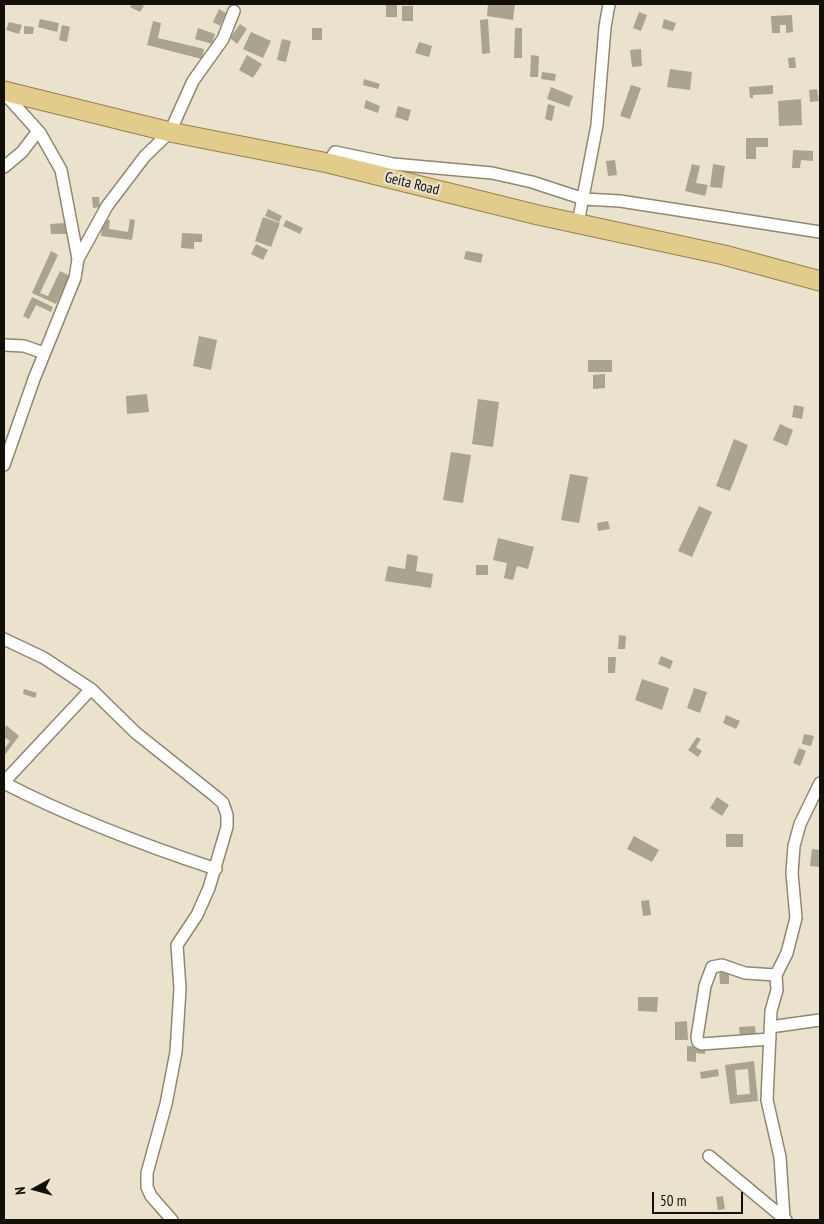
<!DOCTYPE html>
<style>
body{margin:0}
#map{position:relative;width:824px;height:1224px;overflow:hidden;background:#eae2cc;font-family:"PT Sans Narrow",sans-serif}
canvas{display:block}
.frame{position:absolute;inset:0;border:5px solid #110f08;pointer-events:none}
.north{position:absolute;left:10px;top:1164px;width:50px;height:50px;-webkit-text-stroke:4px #eae2cc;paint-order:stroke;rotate:263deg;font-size:14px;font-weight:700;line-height:20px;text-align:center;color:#110f08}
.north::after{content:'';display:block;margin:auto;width:18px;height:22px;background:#110f08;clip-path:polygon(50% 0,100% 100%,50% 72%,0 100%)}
.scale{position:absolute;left:652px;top:1192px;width:91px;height:22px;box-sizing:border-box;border:2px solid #110f08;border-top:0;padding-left:6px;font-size:15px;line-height:18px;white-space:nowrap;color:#110f08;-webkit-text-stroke:4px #eae2cc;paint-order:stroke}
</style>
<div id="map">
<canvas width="824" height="1224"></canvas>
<div class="frame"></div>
<div class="north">N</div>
<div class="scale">50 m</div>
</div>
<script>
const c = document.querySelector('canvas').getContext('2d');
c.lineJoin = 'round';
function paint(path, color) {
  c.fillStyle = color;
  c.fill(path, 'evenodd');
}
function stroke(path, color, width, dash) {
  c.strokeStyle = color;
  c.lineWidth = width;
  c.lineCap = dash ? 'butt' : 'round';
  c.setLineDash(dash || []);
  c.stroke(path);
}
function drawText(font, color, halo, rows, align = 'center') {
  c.font = font + ' "PT Sans Narrow",sans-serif';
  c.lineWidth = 4.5;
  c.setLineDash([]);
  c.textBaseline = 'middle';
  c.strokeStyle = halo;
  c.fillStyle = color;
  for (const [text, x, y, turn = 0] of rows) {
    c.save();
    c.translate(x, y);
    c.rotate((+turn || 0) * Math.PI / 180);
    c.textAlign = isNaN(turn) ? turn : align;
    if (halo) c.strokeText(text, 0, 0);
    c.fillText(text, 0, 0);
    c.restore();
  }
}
const building = new Path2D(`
 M132 4H140L144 6 140 12 130 7Z
 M386 4H397V17H386Z
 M488 4H515L513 20 487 16Z
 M402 6H413V21H402Z
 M219 9 226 13 220 26 213 22Z
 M639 12 647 15 641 31 633 28Z
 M792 15 793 32 786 33V25H780V33H772L771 16Z
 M40 19 59 23 57 32 38 27Z
 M488 19 490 53 482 54 480 20Z
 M664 19 676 23 673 31 662 28Z
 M153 21 161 23 158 38 204 49 202 59 147 45Z
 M9 22 22 25 19 34 6 30Z
 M240 24 247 29 237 44 230 38Z
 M62 25 70 27 67 42 59 40Z
 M24 26 34 27 33 34H24Z
 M198 28 215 34 212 44 195 39Z
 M312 28H322V40H312Z
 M515 28H522V58H514Z
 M251 32 271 41 263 58 243 49Z
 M282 39 291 41 286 62 277 60Z
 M419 42 432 46 429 57 415 53Z
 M641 49 642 66 632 67 630 50Z
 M247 55 262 64 253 78 239 70Z
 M531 55 539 56 538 77H530Z
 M795 57 796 68H789L788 58Z
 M670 69 692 72 690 90 667 87Z
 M542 72 556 74 555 81 541 79Z
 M364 79 380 84 378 89 363 85Z
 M631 85 641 88 630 119 620 116Z
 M773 85V94L753 95V98H750L749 87Z
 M551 87 573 96 569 107 547 99Z
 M817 89 819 101 810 102 809 90Z
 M801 99 802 125 779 126 778 101Z
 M366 100 380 106 378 113 364 108Z
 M548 104 555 106 552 121 545 119Z
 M398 106 411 110 408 121 395 117Z
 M746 138H768V147H756V159H746Z
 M793 150 813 151V161L801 160 800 168H792Z
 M615 160 617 175 608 176 606 161Z
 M692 164 700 166 696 183 708 185 705 196 685 191Z
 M713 164 725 166 722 188 710 187Z
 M92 197H99L100 207 93 208Z
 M268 209 282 216 279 222 265 216Z
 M263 217 280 223 271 247 255 241Z
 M103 219 110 220 109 229 128 232 130 219 135 220 132 240 101 236Z
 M286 220 303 228 300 234 283 226Z
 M65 223 66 234H51L50 224Z
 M182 233 202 234V242H194V249L181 248Z
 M256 244 268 250 263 260 251 254Z
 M51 251 58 255 40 293 48 296 60 271 70 276 56 304 32 293Z
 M466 251 483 254 481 263 464 259Z
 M32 297 53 307 51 312 36 305 29 319 23 316Z
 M199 336 217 340 211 370 193 366Z
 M588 360H612V372H588Z
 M605 374V388L593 389V375Z
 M147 394 149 412 127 414 126 396Z
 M478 399 499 402 493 447 472 444Z
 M794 405 804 407 802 419 792 417Z
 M780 424 793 430 787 446 773 440Z
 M734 439 748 445 730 491 716 486Z
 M451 452 471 455 463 503 443 500Z
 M570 474 588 477 579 523 561 520Z
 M699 506 712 512 692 557 678 551Z
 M608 521 610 529 598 531 597 523Z
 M498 538 534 547 528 569 517 566 513 580 504 578 507 563 493 560Z
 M407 554 418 556 416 571 433 574 431 588 385 581 388 566 405 569Z
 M476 565H488V575H476Z
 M619 635 626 636 625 649H618Z
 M661 656 673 661 670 669 658 664Z
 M608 657H616L615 673H608Z
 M642 679 669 688 662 710 635 700Z
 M694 688 707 692 700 713 687 708Z
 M24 689 37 693 35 698 23 694Z
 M726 715 740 721 736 729 723 723Z
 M6 725 19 736 4 756V749L10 741 4 737Z
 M804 734 814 736 811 746 802 744Z
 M697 737 701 739 696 747 702 751 698 757 688 750Z
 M799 748 806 751 800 766 793 763Z
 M717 797 729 805 722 816 710 808Z
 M726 834H743V847H726Z
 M634 836 659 850 652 862 627 849Z
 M812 849 820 850V867L810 866Z
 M649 900 651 915 643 916 641 901Z
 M719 969H729V984H720Z
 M638 997H658L657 1012 638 1011Z
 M687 1021 688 1040H675V1022Z
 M755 1026 756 1035 740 1037 739 1027Z
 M687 1046 705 1047V1054L696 1053V1062L687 1061Z
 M754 1061 758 1101 730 1104 725 1065ZM748 1069 750 1094 737 1095 735 1070Z
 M718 1069 719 1076 701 1079 700 1072Z
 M723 1196 725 1209 718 1210 716 1197Z`);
const minor = new Path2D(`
 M4 93 40 133 61 170 78 259 75 278 34 379 4 465
 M328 163 335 152 393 164 492 173 532 182 584 199 620 201 820 232
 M4 167 22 152 38 131
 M578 223 597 125 605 27 609 4
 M78 259 107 206 145 156 170 132 193 81 223 39 234 11
 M4 345 24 346 44 353
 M4 639 44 658 91 689 136 733 215 796 223 803 227 815V827L209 888 197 915 177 945 180 989 176 1052 166 1104 147 1173V1187L151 1196 172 1220
 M4 782 91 689
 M4 783C72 818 143 845 216 869
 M770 1027 820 1020
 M770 1039 702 1044 698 1042 697 1037 705 986 712 967 722 965 745 973 776 975
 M709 1156 786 1220
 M784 1218 780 1157 767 1100 771 1011 777 990 776 975 787 953 796 918 792 873 794 846 800 824 820 783`);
const trunk = new Path2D(`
 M4 91 170 132 328 163 538 215 724 255 820 281`);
const streetNames = [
 ["Geita Road",412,184,14]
];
paint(building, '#aaa38e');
stroke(minor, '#8e8873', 14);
stroke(trunk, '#94824b', 21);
stroke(minor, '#fff', 11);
stroke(trunk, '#e2cc8c', 19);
drawText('15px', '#110f08', '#eae2cc', streetNames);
</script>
